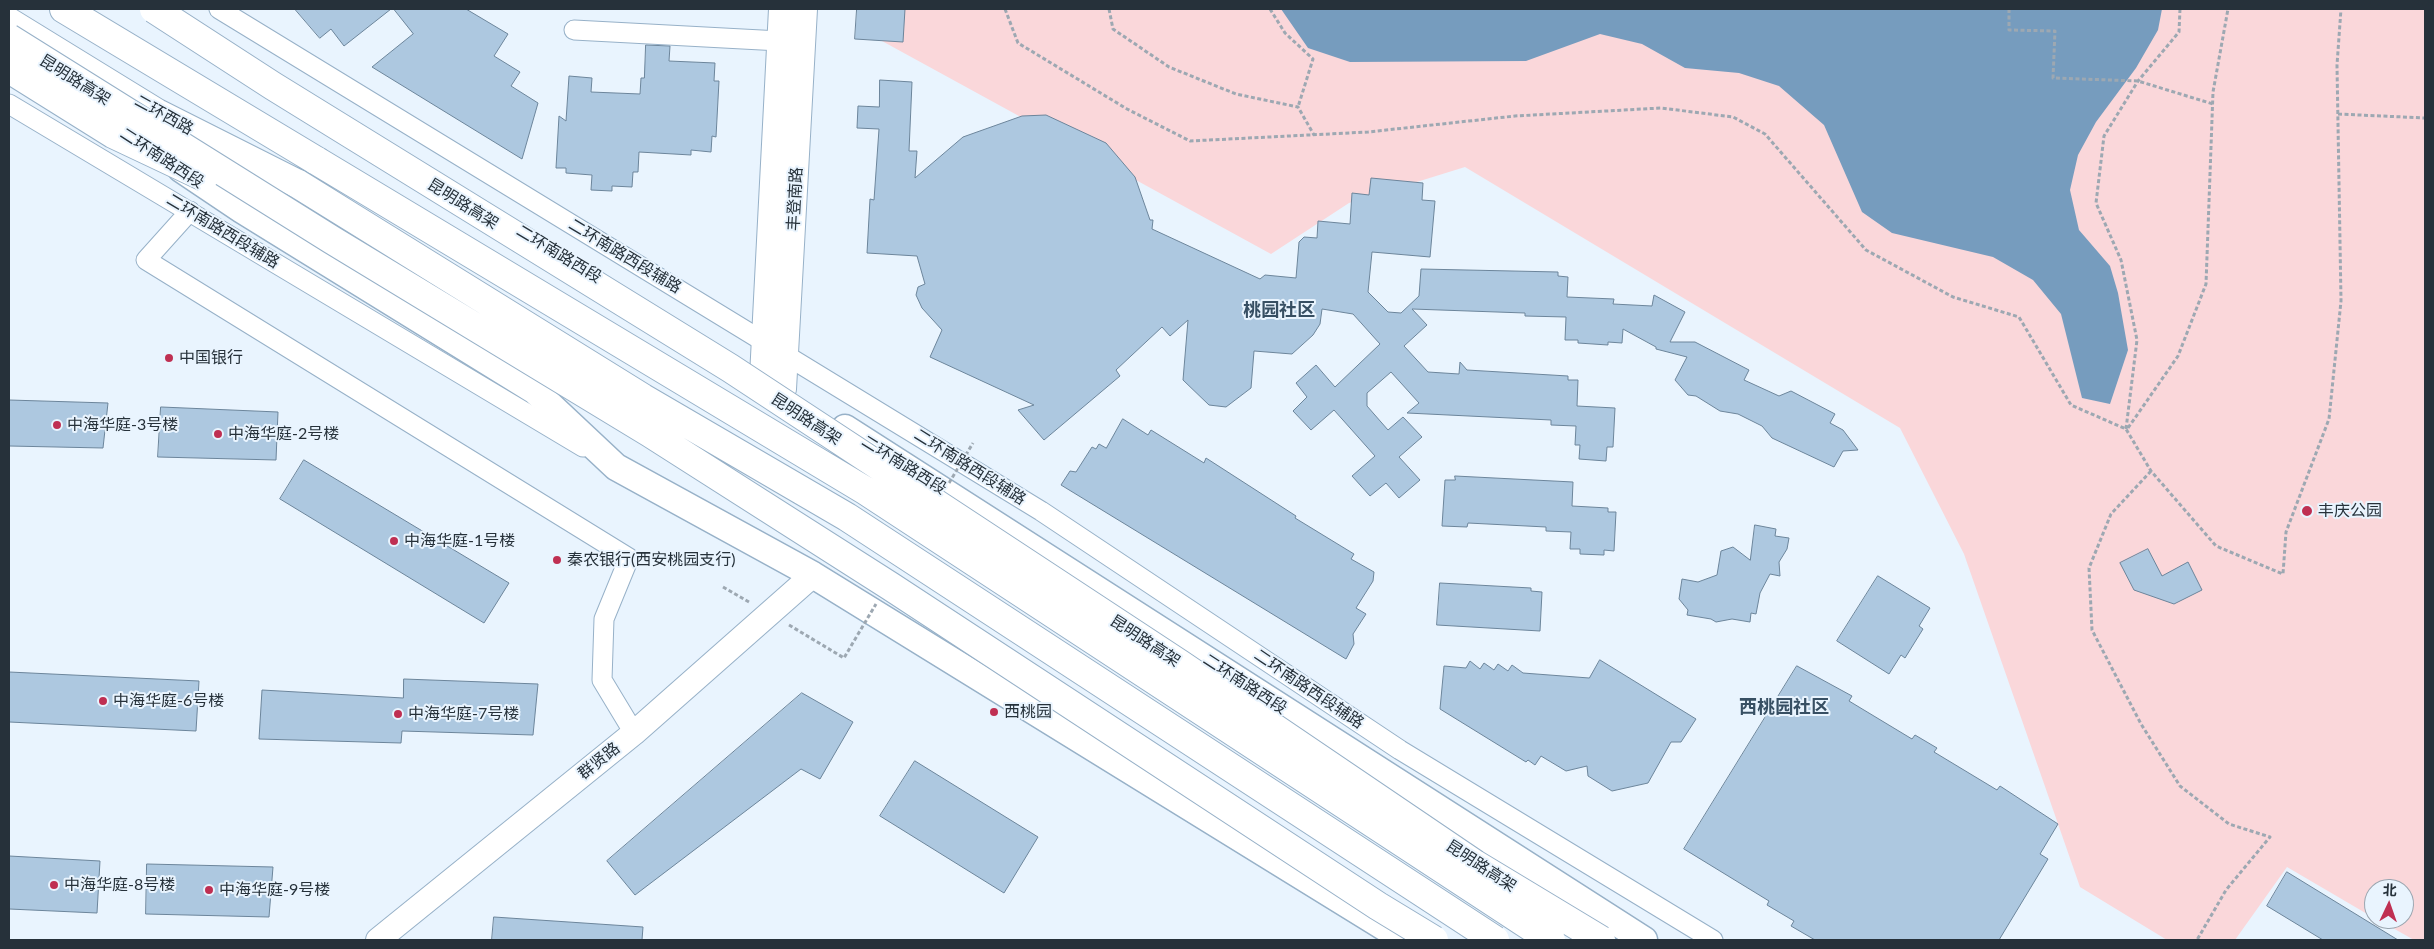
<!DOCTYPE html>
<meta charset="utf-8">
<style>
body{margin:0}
#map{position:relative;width:2434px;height:949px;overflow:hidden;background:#e9f4fe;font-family:Lato,"Noto Sans SC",sans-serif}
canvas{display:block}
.frame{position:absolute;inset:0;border:10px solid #26313a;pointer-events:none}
.north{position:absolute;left:2364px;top:879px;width:50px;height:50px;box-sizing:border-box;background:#e9f4fe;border:1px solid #9ba6b0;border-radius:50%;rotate:3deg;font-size:14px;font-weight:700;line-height:20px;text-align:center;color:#26313a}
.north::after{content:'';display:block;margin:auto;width:18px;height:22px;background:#bf2f52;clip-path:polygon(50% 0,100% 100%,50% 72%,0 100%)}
</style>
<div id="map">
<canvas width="2434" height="949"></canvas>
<div class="frame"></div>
<div class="north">北</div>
</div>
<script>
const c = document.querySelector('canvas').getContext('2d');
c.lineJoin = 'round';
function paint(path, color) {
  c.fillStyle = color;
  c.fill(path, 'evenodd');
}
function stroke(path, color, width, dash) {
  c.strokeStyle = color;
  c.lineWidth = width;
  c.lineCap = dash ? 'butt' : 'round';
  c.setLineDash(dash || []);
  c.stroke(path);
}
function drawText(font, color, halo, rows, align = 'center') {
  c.font = font + ' Lato,"Noto Sans SC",sans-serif';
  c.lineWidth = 4;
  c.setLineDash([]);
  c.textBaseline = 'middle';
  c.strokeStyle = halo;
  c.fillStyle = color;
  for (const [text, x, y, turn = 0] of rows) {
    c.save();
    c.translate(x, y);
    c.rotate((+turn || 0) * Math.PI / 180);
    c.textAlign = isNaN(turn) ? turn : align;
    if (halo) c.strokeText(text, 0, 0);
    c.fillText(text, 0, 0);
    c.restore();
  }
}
const green = new Path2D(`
 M870 9H2425V940H2414L2377 919H2404V889H2374V918L2287 867 2235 940H2167L2080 887 1964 554 1900 428 1465 167 1349 203 1271 254 871 35Z`);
const water = new Path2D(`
 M1281 9H2162L2158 30 2136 68 2096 122 2078 155 2070 190 2079 230 2110 266 2118 293 2128 350 2110 404 2082 398 2061 314 2033 280 1993 257 1892 233 1862 212 1824 125 1779 86 1739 73 1685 68 1642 44 1600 34 1526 61 1350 62 1308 48Z`);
const building = new Path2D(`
 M295 9H391L344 46 331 29 320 38Z
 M394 9H466L508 34 494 56 520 72 511 86 538 103 522 159 372 67 413 34Z
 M857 9H905L903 42 855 39Z
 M646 45 670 46 669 61 715 63 714 81H719L716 137 712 136 711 152 691 150V155L639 152 638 172H633L632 187 612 186V191L591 190 592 175 566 173V168H556L559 116 566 121 569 76 592 78 591 92 640 94 641 78H644Z
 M880 80 912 82 909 151H917L915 178 963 137 1022 116 1046 115 1106 143 1135 177 1150 220H1153L1152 229 1260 279 1265 275 1296 278 1299 242 1304 237 1317 238 1318 221 1350 224 1352 193 1369 195 1371 178 1423 183 1422 200 1435 201 1430 257 1372 252 1368 292 1388 312 1401 313 1419 296 1421 269 1558 272V276L1568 277 1567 297 1614 299 1613 304 1652 306 1654 295 1685 312 1670 342H1695L1749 370 1744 380 1779 396 1791 391 1835 414 1830 423 1843 430 1858 450 1843 451 1834 467 1772 438 1762 426 1738 414 1720 411 1696 396 1688 395 1675 380 1687 357 1656 349V347L1623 329 1622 343 1608 342V345L1578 343V340H1565L1566 317 1525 316V313L1412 309 1427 325 1404 346 1428 372 1459 374 1460 362 1467 370 1568 376V380H1578L1577 406 1615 408 1613 447H1607L1606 461 1579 459 1580 445H1575L1576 426 1551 425V420L1407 413 1419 403 1391 372 1367 393V406L1388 430 1403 417 1422 437 1399 457 1420 480 1399 498 1386 483 1370 496 1352 476 1375 456 1334 410 1311 430 1293 411 1307 397 1296 383 1316 365 1335 387 1380 344 1353 314 1322 309 1320 324 1313 335 1292 354 1254 351 1251 388 1226 407 1209 405 1183 380 1188 320 1170 336 1162 327 1116 370 1120 376 1044 440 1018 410 1034 405 930 357 942 330 922 308 916 295 918 287 925 284 917 256 867 253 870 199 874 200 879 129 857 128 858 106 879 107Z
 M9 400 108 403 103 448 9 446Z
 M161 407 278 412 276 460 158 457Z
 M1123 419 1148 435 1151 430 1204 463 1206 458 1296 516 1295 518 1354 554 1351 559 1374 572 1373 581 1356 608 1366 614 1353 634 1354 644 1346 659 1061 485 1070 471 1076 472 1092 447 1096 449 1099 444 1106 448Z
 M304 460 509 583 484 623 280 499Z
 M1455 476 1573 482 1572 506 1608 508V512H1616L1614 551 1604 550V555L1580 554V549H1570L1571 532 1546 531V527L1468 523 1467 527 1442 526 1445 480H1455Z
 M1755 525 1776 529 1775 536 1789 538 1787 549 1779 562 1780 576 1770 574 1760 593 1756 614 1751 613 1750 622 1732 619 1716 622 1711 619 1687 615 1688 610 1679 599 1682 579 1698 582 1717 575 1721 551 1733 547 1750 560Z
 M2148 549 2162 576 2188 562 2202 590 2174 604 2134 590 2120 563Z
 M1878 576 1930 608 1919 626 1923 629 1905 658 1901 655 1889 674 1837 641Z
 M1440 583 1531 588V591L1542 592 1540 631 1437 625Z
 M1600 660 1696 719 1681 742H1671L1648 783 1612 791 1588 776 1587 766 1566 771 1541 756 1535 765 1528 760 1526 762 1440 709 1444 666 1466 668 1470 661 1480 669 1484 663 1494 670 1498 664 1508 671 1512 665 1523 673 1589 678Z
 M1797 666 1852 696 1849 701 1912 739 1915 735 1937 748 1934 752 1997 790 2000 786 2058 824 2040 854 2048 859 1999 940H1815L1791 926 1794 921 1767 905 1769 901 1684 849Z
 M9 672 199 681 196 731 9 722Z
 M404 679 538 684 533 735 402 731 401 743 259 739 262 690 403 698Z
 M802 693 853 722 820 779 801 769 635 895 607 861Z
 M915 761 1038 837 1004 893 880 816Z
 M9 856 100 861 97 913 9 909Z
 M147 864 273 867 269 917 146 914Z
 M2287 872 2398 940H2323L2267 906Z
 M494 917 643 927 642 940H492Z`);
const path = new Path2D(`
 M1005 9 1018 43 1127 109 1190 141 1368 132 1515 116 1661 108 1733 117 1765 134 1866 250 1953 297 2019 317 2071 405 2126 429 2151 471 2216 546 2283 574 2286 532 2329 419 2341 301 2337 65 2341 9
 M1109 9 1113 29 1169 67 1236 94 1298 107 1314 135
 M1270 9 1285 33 1313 59 1298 107
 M2009 9V30L2055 31 2053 78 2138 81 2213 104
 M2338 114 2425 118
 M2128 428 2178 356 2206 284 2213 92 2228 9
 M2126 429 2137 340 2121 260 2096 203 2104 136 2138 81 2179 32 2180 9
 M2151 471 2111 514 2089 568 2092 630 2141 724 2180 786 2229 824 2270 837 2226 890 2197 940
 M723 587 749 602
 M789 625 844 658 851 646`);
const minor = new Path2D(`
 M219 9 1041 511 1400 750 1713 940
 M574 30 780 41
 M9 104 583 447
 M190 211 146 260 629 558 604 619 602 680 634 733`);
const tertiary = new Path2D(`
 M762 376 781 9
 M784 389 805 9
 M378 940 634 733 813 575`);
const secondary = new Path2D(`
 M181 169 242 210 535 391 616 467 813 575 1405 940
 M845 428 1644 940`);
const trunk = new Path2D(`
 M64 9 317 161
 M9 22 157 113 298 184`);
const pathBridge = new Path2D(`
 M949 483 973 443
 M851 646 876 604`);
const trunkBridge = new Path2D(`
 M154 9 273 86 730 368 1180 664 1475 864 1601 940
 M9 38 332 240 650 433 890 586 1378 906 1434 940
 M9 69 113 134 204 177
 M317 161 866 491 1551 940
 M298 184 643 398 847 517 1495 940`);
const markers = [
 [169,358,5,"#bf2f52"],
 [57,425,5,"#bf2f52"],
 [218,434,5,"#bf2f52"],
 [2307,511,6,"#bf2f52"],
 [394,541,5,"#bf2f52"],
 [557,560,5,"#bf2f52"],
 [103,701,5,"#bf2f52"],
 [994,712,5,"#bf2f52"],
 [398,714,5,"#bf2f52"],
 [54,885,5,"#bf2f52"],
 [209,890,5,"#bf2f52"]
];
const streetNames = [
 ["昆明路高架",75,80,32],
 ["二环西路",164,115,29],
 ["二环南路西段",162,158,33],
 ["丰登南路",795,199,-87],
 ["昆明路高架",463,204,32],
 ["二环南路西段辅路",223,231,31],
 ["二环南路西段",559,254,31],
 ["二环南路西段辅路",625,256,31],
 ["昆明路高架",806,419,33],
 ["二环南路西段",904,465,32],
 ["二环南路西段辅路",970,467,32],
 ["昆明路高架",1145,641,33],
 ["二环南路西段",1245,684,33],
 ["二环南路西段辅路",1309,689,34],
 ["群贤路",599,761,-39],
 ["昆明路高架",1481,866,33]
];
const poiNames = [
 ["中国银行",179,358],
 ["中海华庭-3号楼",67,425],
 ["中海华庭-2号楼",228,434],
 ["丰庆公园",2318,511],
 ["中海华庭-1号楼",404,541],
 ["秦农银行(西安桃园支行)",567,560],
 ["中海华庭-6号楼",113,701],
 ["西桃园",1004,712],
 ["中海华庭-7号楼",408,714],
 ["中海华庭-8号楼",64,885],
 ["中海华庭-9号楼",219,890]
];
const neighbourhoodNames = [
 ["桃园社区",1279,310],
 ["西桃园社区",1784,707]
];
paint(green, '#fad7da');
paint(water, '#769cbe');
paint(building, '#adc8e0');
stroke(building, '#6c859b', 1);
stroke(minor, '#97b1c8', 21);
stroke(tertiary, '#97b1c8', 26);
stroke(secondary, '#97b1c8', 29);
stroke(trunk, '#97b1c8', 30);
stroke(path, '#9da8b2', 3, [4, 2.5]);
stroke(minor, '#fff', 19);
stroke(tertiary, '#fff', 24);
stroke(secondary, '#fff', 26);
stroke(trunk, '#fff', 28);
stroke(trunkBridge, '#97b1c8', 30, []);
stroke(pathBridge, '#9da8b2', 3, [4, 2.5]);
stroke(trunkBridge, '#fff', 28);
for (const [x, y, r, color] of markers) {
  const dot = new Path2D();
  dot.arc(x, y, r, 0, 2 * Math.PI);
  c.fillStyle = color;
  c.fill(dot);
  stroke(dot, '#e9f4fe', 2);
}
drawText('16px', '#26313a', '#e9f4fe', streetNames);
drawText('16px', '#26313a', '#e9f4fe', poiNames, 'left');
drawText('bold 18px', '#374f63', '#e9f4fe', neighbourhoodNames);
</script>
